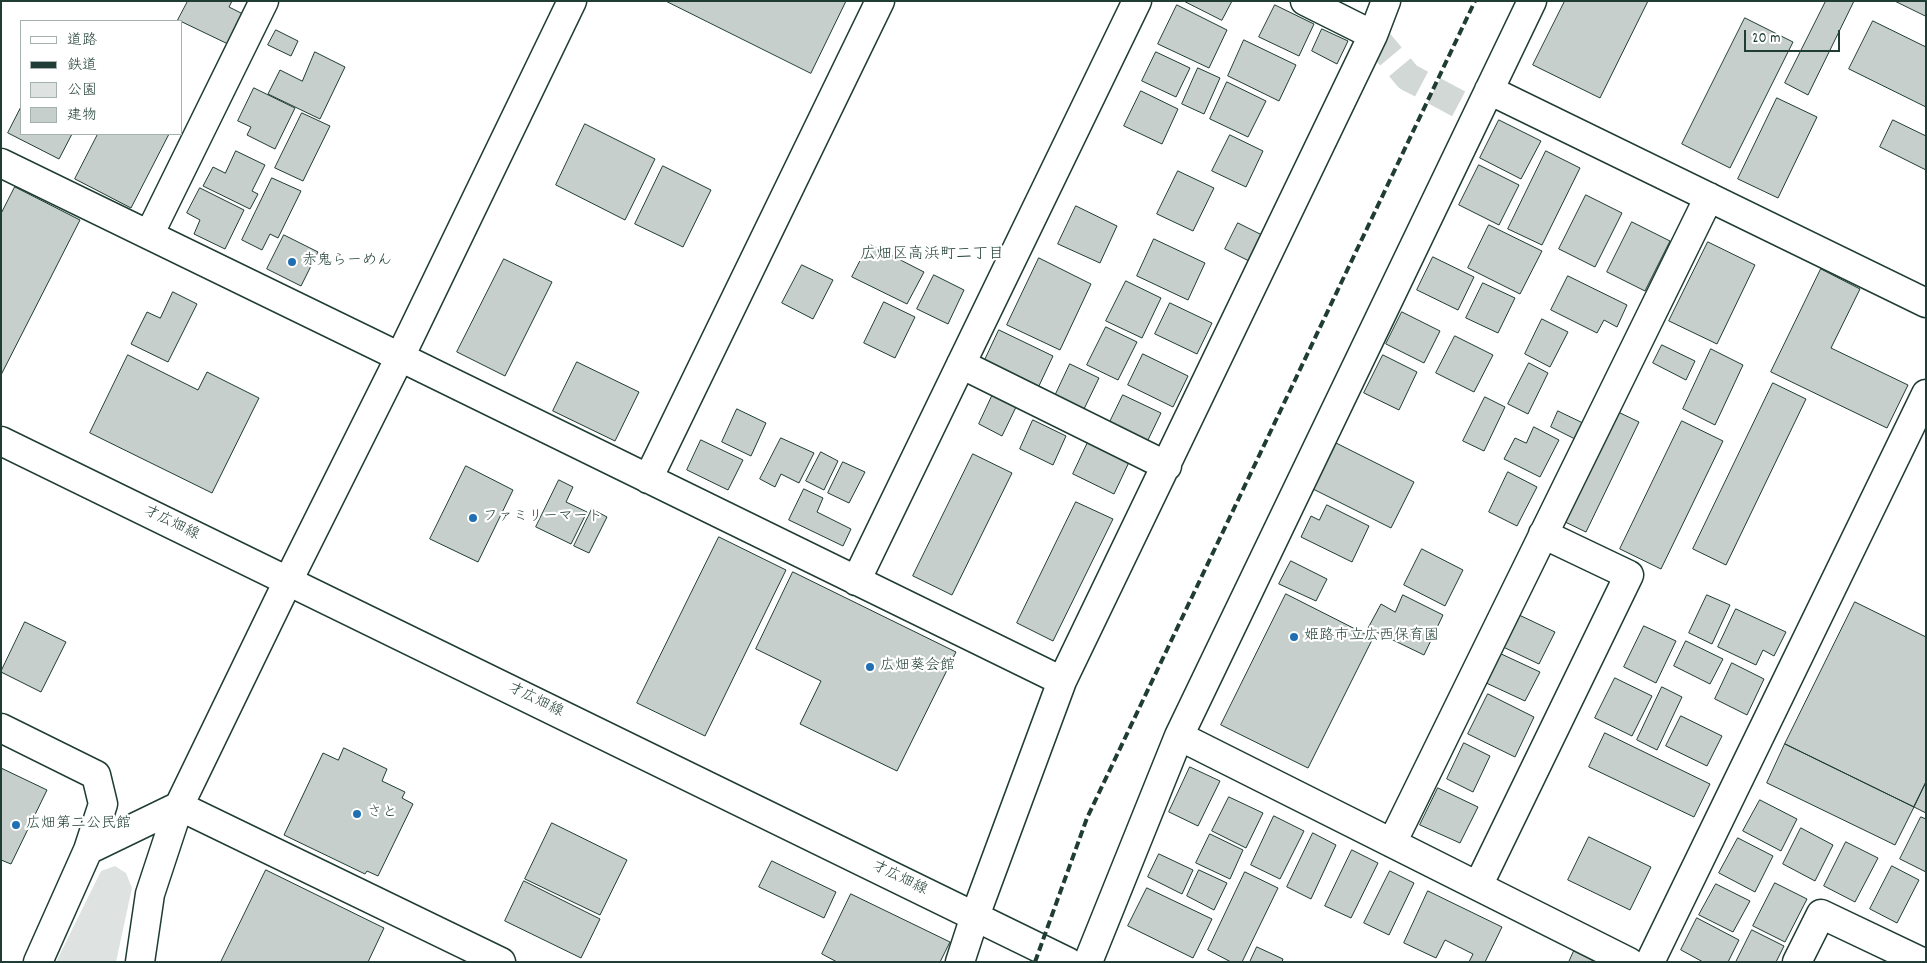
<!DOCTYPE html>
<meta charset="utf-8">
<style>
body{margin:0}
#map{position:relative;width:1927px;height:963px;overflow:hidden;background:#fff;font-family:Dekko,"Klee One",sans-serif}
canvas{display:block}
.frame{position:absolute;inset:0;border:2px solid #1f3d34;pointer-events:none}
.legend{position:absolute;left:20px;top:20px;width:162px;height:115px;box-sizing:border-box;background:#fff;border:1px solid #a5b1ae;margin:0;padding:6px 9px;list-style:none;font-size:15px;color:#1f3d34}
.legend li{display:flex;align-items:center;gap:10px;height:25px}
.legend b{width:25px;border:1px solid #a5b1ae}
.scale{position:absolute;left:1744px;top:30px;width:96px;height:22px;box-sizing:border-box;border:2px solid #1f3d34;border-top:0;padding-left:6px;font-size:15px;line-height:18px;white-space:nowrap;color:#1f3d34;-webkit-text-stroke:4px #fff;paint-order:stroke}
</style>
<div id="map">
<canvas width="1927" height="963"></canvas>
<div class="frame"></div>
<ul class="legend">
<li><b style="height:6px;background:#fff"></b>道路</li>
<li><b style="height:6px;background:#1f3d34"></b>鉄道</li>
<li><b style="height:14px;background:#dee3e2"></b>公園</li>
<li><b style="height:14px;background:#c7cfcc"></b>建物</li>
</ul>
<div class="scale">20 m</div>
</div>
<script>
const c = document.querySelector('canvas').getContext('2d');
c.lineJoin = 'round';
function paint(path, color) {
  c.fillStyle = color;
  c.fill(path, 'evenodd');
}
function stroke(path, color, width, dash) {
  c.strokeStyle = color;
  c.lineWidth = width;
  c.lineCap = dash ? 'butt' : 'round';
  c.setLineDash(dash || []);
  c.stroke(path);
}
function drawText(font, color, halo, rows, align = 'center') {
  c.font = font + ' Dekko,"Klee One",sans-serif';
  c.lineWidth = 4.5;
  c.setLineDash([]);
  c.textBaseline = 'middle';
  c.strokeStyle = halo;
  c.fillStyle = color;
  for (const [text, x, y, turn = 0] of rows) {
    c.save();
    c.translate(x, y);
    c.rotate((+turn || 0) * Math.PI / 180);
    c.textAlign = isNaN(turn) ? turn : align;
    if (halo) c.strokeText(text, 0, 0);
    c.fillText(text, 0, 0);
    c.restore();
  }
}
const green = new Path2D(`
 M115 866 126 873 132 888 116 962H56L101 871Z`);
const building = new Path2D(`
 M188 1H232L229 7 243 14 228 44 178 20Z
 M666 1H846L811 73Z
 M1184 1H1232L1222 20Z
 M1565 1H1648L1600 98 1533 65Z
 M1826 1H1854L1808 95 1785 83Z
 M1895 1H1926V16Z
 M1177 5 1227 30 1209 68 1158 44Z
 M1275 5 1314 24 1299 56 1259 37Z
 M1745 18 1793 42 1730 168 1682 144Z
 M1873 21 1926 47V107L1849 69Z
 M1322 29 1348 41 1337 64 1312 51Z
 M276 30 298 41 291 56 268 45Z
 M1244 40 1296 65 1279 101 1228 76Z
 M315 52 345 67 320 119 268 94 280 70 302 81Z
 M1156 52 1190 68 1176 97 1142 81Z
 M1198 68 1220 78 1204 114 1182 104Z
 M1227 82 1266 101 1248 137 1210 119Z
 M254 88 295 108 275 149 247 135 251 127 238 121Z
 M1141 91 1178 109 1162 144 1124 126Z
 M1777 98 1817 117 1778 198 1738 179Z
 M21 107V134H72L59 159 8 133Z
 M302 113 330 126 303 181 275 168Z
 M1499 120 1541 141 1521 179 1480 158Z
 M1893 120 1926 136V170L1880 147Z
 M585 124 655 159 625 220 556 185Z
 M98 134H169L131 208 75 179Z
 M1230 135 1263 151 1246 187 1212 171Z
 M236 151 265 165 252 191 258 194 250 209 203 186 213 167 225 173Z
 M1546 151 1580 168 1542 245 1508 229Z
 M1479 165 1519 185 1499 225 1459 205Z
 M663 166 711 190 683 247 635 224Z
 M1178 171 1214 188 1193 231 1157 214Z
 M272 178 301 191 278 238 270 234 262 250 242 240Z
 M15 187 80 220 1 375V214Z
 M200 188 244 210 225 249 194 234 200 220 187 213Z
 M1586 195 1622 213 1595 267 1559 249Z
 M1076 206 1117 226 1100 263 1058 244Z
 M1632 222 1670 241 1645 291 1607 272Z
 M1238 223 1262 235 1249 261 1225 249Z
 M1489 225 1542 251 1520 294 1468 268Z
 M284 235 318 252 301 286 267 269Z
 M1154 239 1205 263 1188 300 1137 276Z
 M1708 242 1755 265 1717 344 1669 321Z
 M869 244 924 272 907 304 852 277Z
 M1433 257 1474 277 1458 310 1417 290Z
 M1039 258 1091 284 1060 350 1007 325Z
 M504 259 552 282 505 376 457 352Z
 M802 265 833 280 813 319 782 303Z
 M1821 269 1860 289 1831 348 1908 385 1887 428 1771 372Z
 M934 275 964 290 948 324 917 309Z
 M1568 276 1627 305 1617 327 1604 320 1597 333 1551 310Z
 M1126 281 1161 298 1142 338 1106 321Z
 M1483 283 1515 298 1498 333 1466 318Z
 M173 292 197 304 168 362 131 344 147 312 160 318Z
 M884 302 915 317 895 358 864 343Z
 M1170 303 1212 323 1197 354 1155 334Z
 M1402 312 1440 331 1424 363 1386 344Z
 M1542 319 1568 332 1550 367 1525 354Z
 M1106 327 1137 342 1118 380 1087 365Z
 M999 330 1053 356 1038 388 984 362Z
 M1455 336 1493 355 1474 392 1436 373Z
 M1662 345 1695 361 1686 380 1653 363Z
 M1711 349 1743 365 1715 425 1683 409Z
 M1143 354 1188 376 1173 407 1128 385Z
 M128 355 198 390 207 372 259 398 212 493 90 433Z
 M1383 355 1417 372 1399 410 1364 393Z
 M577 362 639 392 615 441 553 411Z
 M1529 363 1548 373 1528 414 1508 404Z
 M1070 364 1099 378 1084 409 1055 396Z
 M1773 383 1806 399 1726 565 1693 549Z
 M993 394 1017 405 1002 436 979 424Z
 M1123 395 1161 413 1147 442 1109 424Z
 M1485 397 1505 407 1484 451 1463 441Z
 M737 409 766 423 751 456 722 442Z
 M1558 411 1585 424 1577 440 1551 427Z
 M1616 411 1639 422 1586 532 1563 521Z
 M1033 420 1066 436 1053 465 1020 449Z
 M1682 421 1723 441 1661 569 1620 549Z
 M1534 427 1559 440 1540 477 1504 459 1515 438 1526 443Z
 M781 438 814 453 799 483 781 474 775 487 760 479Z
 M701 440 743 460 728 490 687 470Z
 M1089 440 1130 460 1114 494 1073 474Z
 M1334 442 1414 482 1391 528 1311 488Z
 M821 452 838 461 824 490 806 481Z
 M973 454 1012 473 952 595 913 576Z
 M843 462 865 472 849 503 828 493Z
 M466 466 513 490 478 562 430 539Z
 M1508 472 1537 487 1517 526 1489 512Z
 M559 480 573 487 566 502 587 512 571 544 536 527Z
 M804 489 823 498 817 512 851 529 843 546 789 520Z
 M1076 502 1113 519 1053 641 1017 623Z
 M1327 505 1369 526 1352 562 1301 537 1311 516 1319 520Z
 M592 509 607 517 589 553 574 546Z
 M719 537 786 570 705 736 637 703Z
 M1422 549 1463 570 1445 606 1404 585Z
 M1291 561 1327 579 1316 601 1279 584Z
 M793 572 956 652 897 771 800 724 821 681 756 649Z
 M1286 594 1373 638 1308 768 1221 725Z
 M1403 595 1443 615 1424 655 1368 628 1381 604 1395 612Z
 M1707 595 1730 605 1712 644 1689 633Z
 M1855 602 1926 637V782L1914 807 1785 744Z
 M1736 609 1786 632 1774 656 1763 650 1756 665 1718 647Z
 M1517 614 1555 632 1539 664 1501 646Z
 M25 622 66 642 41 692 1 672Z
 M1644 626 1676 641 1656 683 1624 667Z
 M1686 641 1723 659 1710 684 1674 666Z
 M1497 652 1540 672 1525 701 1484 682Z
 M1732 663 1764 679 1747 715 1715 699Z
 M1615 678 1652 696 1632 736 1595 718Z
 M1662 687 1682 697 1657 750 1637 740Z
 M1488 694 1534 717 1515 757 1468 734Z
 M1681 716 1722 736 1707 766 1666 746Z
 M1605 733 1710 784 1694 817 1589 767Z
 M1464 743 1490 756 1473 792 1447 779Z
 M1785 744 1914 807 1895 845 1767 783Z
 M344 748 387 769 382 781 405 792 402 798 413 804 378 876 367 871 365 874 284 835 323 753 338 760Z
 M1190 767 1220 781 1198 826 1169 812Z
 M1 768 47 790 11 864 1 860Z
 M1926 782V813L1914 807Z
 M1438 788 1478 807 1460 843 1420 825Z
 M1229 797 1263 813 1246 848 1212 831Z
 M1760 800 1797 819 1781 851 1743 831Z
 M1274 816 1304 831 1280 879 1251 865Z
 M1921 817 1926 819V872L1900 859Z
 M552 823 627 860 600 915 525 879Z
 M1801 828 1833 845 1815 881 1783 864Z
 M1313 833 1336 845 1311 899 1287 887Z
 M1210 834 1243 850 1230 879 1196 863Z
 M1589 837 1651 867 1630 910 1568 880Z
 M1738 838 1773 856 1755 892 1719 873Z
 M1846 842 1878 858 1855 902 1824 886Z
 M1352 850 1378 863 1351 918 1325 906Z
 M1159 854 1193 870 1182 894 1148 877Z
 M772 861 836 892 824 918 759 887Z
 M1892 866 1919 880 1897 923 1870 909Z
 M266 870 384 928 368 962H221Z
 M1199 870 1227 883 1214 910 1187 896Z
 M1390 871 1414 883 1389 935 1364 923Z
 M1245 872 1278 888 1242 962H1231L1208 950Z
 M524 881 600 919 581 958 505 921Z
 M1775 883 1807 899 1785 942 1753 926Z
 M1716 884 1750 901 1733 932 1699 915Z
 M1147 888 1212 919 1193 958 1128 926Z
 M1428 891 1502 927 1485 962H1469L1473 954 1445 940 1436 958 1404 943Z
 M851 894 950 942 940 962H837L822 954Z
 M1697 918 1739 940 1728 962H1703L1681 950Z
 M1752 930 1784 946 1776 962H1736Z
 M1257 947 1283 959 1282 962H1250Z
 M1574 951 1596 962H1569Z`);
const minorTunnel = new Path2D(`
 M1373 35 1408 77 1478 114`);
const minor = new Path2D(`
 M1305 1 1373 35
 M1489 90 1926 303
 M1 163 400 357 1062 681
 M149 235 264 1
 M961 364 1167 466
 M648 479 880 1
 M856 581 1137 1
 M1 728 96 775 103 804 88 850 38 962
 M1179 736 1629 962
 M179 806 501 962
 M1392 843 1709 197
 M88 850 179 806
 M1478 886 1629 575 1543 534
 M140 962 150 894 179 806 288 581 400 357 572 1
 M960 962 975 916 1062 681 1373 35 1386 1
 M1088 962 1179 736 1532 1
 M1650 962 1926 394
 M1797 962 1821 914 1922 962`);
const major = new Path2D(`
 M1 441 1068 962`);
const rail = new Path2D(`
 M1035 962 1087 818 1475 1`);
const markers = [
 [292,262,5,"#1f6fb2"],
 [473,518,5,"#1f6fb2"],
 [1294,637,5,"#1f6fb2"],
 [870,667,5,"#1f6fb2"],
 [357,814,5,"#1f6fb2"],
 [16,825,5,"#1f6fb2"]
];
const poiNames = [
 ["赤鬼らーめん",302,262],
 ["ファミリーマート",483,518],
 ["姫路市立広西保育園",1304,637],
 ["広畑葵会館",880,667],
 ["さと",367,814],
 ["広畑第二公民館",26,825]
];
const streetNames = [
 ["才広畑線",171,524,26],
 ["才広畑線",535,701,26],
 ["才広畑線",899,879,26]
];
const neighbourhoodNames = [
 ["広畑区高浜町二丁目",932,256]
];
paint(green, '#dee3e2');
paint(building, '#c7cfcc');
stroke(building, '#1f3d34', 1);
stroke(minorTunnel, '#d2d8d6', 28, [28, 14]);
stroke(minor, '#1f3d34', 31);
stroke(major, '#1f3d34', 31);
stroke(minor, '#fff', 28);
stroke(major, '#fff', 28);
stroke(rail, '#1f3d34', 4, [8, 4]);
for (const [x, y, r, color] of markers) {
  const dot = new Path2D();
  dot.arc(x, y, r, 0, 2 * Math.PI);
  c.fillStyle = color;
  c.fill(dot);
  stroke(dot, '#fff', 2);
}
drawText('15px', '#1f3d34', '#fff', poiNames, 'left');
drawText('15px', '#1f3d34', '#fff', streetNames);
drawText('16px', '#1f3d34', '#fff', neighbourhoodNames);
</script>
